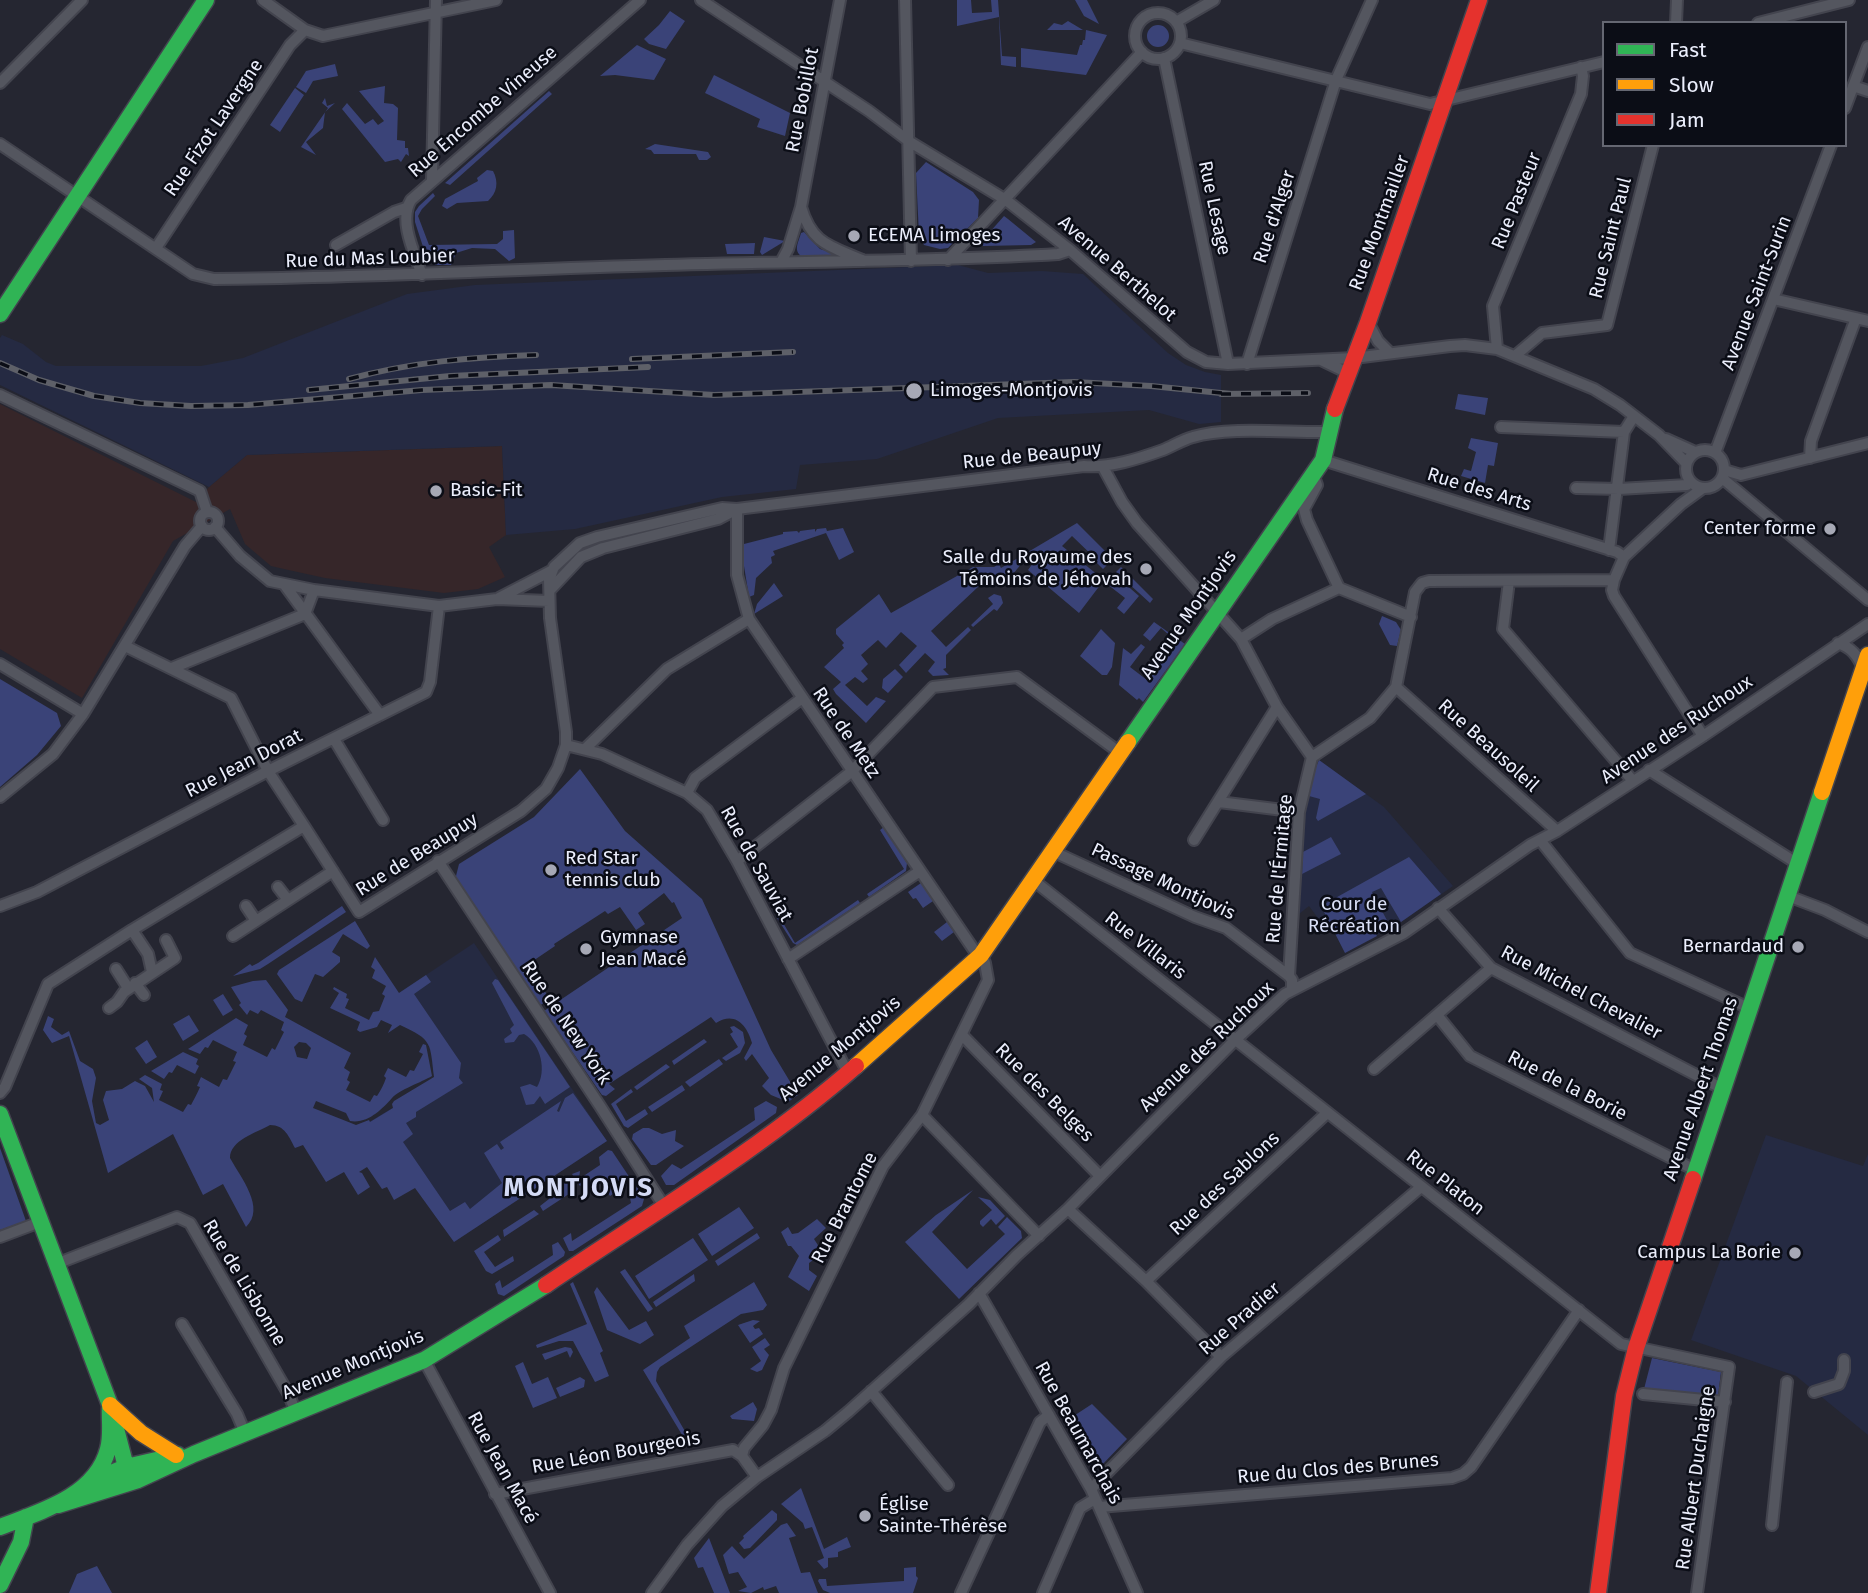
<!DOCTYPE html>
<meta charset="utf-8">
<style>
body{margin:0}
#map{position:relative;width:1868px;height:1593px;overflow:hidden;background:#252631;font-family:"Fira Sans",sans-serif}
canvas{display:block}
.legend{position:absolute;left:1602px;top:21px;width:245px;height:126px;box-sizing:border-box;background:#0b0d16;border:2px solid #656772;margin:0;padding:9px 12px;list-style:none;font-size:21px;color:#ebeefc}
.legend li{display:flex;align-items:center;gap:14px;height:35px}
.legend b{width:35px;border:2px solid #656772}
</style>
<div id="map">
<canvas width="1868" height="1593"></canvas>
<ul class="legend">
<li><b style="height:9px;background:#30b455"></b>Fast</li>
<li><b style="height:9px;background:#ff9f0a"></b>Slow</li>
<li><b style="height:9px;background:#e5322d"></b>Jam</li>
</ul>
</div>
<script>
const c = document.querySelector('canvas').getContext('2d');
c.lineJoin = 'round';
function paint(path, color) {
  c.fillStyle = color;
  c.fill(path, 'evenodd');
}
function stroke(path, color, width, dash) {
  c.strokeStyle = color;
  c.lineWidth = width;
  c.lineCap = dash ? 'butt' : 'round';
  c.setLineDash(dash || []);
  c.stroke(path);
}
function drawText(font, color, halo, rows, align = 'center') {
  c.font = font + ' "Fira Sans",sans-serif';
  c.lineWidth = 5;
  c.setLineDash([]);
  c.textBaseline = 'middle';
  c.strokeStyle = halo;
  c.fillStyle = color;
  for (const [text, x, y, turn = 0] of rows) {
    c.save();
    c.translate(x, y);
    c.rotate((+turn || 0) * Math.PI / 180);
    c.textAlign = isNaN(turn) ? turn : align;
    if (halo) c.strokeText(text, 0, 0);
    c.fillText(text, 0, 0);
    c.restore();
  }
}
const commercial = new Path2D(`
 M0 404 196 502 209 487 247 455 502 446 506 535 489 547 505 577 478 589 444 593 325 578 284 569 271 566 245 544 230 509 173 541 82 698 0 649Z`);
const built = new Path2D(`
 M958 265 988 273 1042 271 1083 274 1168 353 1186 365 1205 372 1221 375V422L1199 424 1149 410 998 418 877 459 800 465 796 489 722 497 575 529 506 535 502 446 247 455 209 487 0 385V338L2 335 23 344 46 362 56 366H201L243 358 407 294 475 285Z
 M1319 760 1384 807 1453 886 1401 922 1345 953 1330 923 1323 925 1309 906 1299 914 1305 816 1313 774Z
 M474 943 607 1141 454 1242 369 1122 435 1082 430 1048 399 993Z
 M1766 1135 1863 1166 1868 1154V1435L1796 1376 1691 1340Z`);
const green = new Path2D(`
 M957 0H971L972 13 992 12 991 0H998L1002 56 1016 57V67L1001 65 999 17 957 26Z
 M1075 0H1087L1099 24 1084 16Z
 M670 11 685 21 666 49 649 44 644 39 659 25Z
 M1068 21 1083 30H1047L1054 23 1062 25Z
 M1147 36a11 11 0 1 1 22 0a11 11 0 1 1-22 0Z
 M1086 30 1107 35 1086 75 1021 67V48L1077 55 1080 45H1082L1083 40H1085Z
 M637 45 666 59 654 80 615 75 600 76Z
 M335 64 338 76 313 81 306 93 296 87 306 71Z
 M714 75 790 113 785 136 757 127 760 119 705 93Z
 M385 86 384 103 393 104 398 108 397 140 405 141V148H408L409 156 406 154 401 162 398 159 385 162 342 109 347 103 365 124 373 119 378 125 384 121 359 91Z
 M295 88 304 95 280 132 270 125Z
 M549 91 552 94 450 185 445 183Z
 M325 98 327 106 335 103 325 112 323 128 306 142 316 155 301 147 328 108 322 103Z
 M655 144 708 152 711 157 707 160H699L696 154H654L651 150 645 149Z
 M926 162 973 192 979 200 978 218 948 248 940 249 924 245 919 235 916 173Z
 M487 170 493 171C499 182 497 193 488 201L457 203 447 209 442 206 445 199 478 181 477 178Z
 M433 193 435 196 422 209 418 216 429 245 497 244 503 239V231L514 230 515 258 509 261 495 249 472 248 456 253 451 265H436L427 259 415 222V212L419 206Z
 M1004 216 1008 219 1036 242 1031 245 983 246 981 242Z
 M804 232 820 249 833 253 834 256H801C793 250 799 241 801 233Z
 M764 237 785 241 762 255 760 252Z
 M755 243 754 254H727L725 244Z
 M1458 394 1488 398 1485 415 1455 409Z
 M1471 438 1498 443 1494 466 1488 465 1485 483 1461 476 1464 469 1471 471 1476 452 1468 448Z
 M1077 523 1113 559 1103 569 1096 562 1097 560 1072 536 1062 546 1104 580 1079 613 1028 570 1033 563 1026 558 1005 584 993 583 978 587 931 631 946 647 968 627 971 630 946 655V668L943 669 949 675 933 676 928 671 935 662 925 653 906 673 899 665 917 646 901 632 886 648 878 640 861 655 868 664 861 671 868 679 863 683 855 677 845 685 867 706 876 697 886 701 866 723 836 694 833 689 841 682 824 667 844 648 842 645 844 643 836 634V629L879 594 891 613 973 567H994L999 564 1001 568Z
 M826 528 827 531 843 528 854 552 839 560 826 533 773 551 775 555 771 557 772 563 756 578 754 595 749 597 744 566V544L783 534V532L797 531 799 533 800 531 815 529V532L817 529Z
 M1121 567 1153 599 1150 603 1116 572Z
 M1115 575 1139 596 1124 614 1117 608 1125 598 1107 584Z
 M774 583 783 596 754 614 757 604Z
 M994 594 1001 596 1003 603 997 611 994 609 973 627 971 625 993 604 988 598Z
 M1382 616 1396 622 1401 630 1397 646 1390 645 1379 624Z
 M1154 622 1185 644 1143 702 1139 698 1137 700 1119 685 1123 648 1131 654 1141 644 1145 647 1130 667 1147 680 1162 658 1177 642 1161 628 1150 641 1143 635Z
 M1101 629 1115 643 1112 667 1107 675H1102L1080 656Z
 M895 669 903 677 888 693 882 688 883 679Z
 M0 679 57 713 61 726 37 755 0 787Z
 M1319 760 1366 794 1318 821 1316 818 1320 799 1309 796 1313 774Z
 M580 769 625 831 702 899 771 1050 798 1095 788 1102 771 1095 762 1086 769 1078 752 1054 746 1061 744 1058 752 1043C747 1025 735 1011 716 1023L711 1017 609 1084 615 1089 606 1096 602 1095 544 1011 682 918 674 902 672 903 664 893 638 913 645 924 636 930 620 907 608 914 605 911 554 944 555 946 527 965 550 999 539 1006 455 880 459 864 534 817Z
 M884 827 907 863 906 871 869 897 867 894 904 869 880 830Z
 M1331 837 1341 854 1302 874 1303 852Z
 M1409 857 1441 894 1401 922 1381 888 1372 892 1391 928 1382 933 1378 928 1374 931 1377 936 1345 953 1321 906Z
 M921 883 933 901 923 908 916 898 913 899 908 892Z
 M858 900 860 903 797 945 793 943 777 918 779 916 795 943Z
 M342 906 346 912 268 964 260 969 233 976 250 964 252 966 258 963Z
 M355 921 370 946 367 949 343 934 332 952 340 957V962L323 977 315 974 302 1002 295 999 277 974 279 970Z
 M947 922 954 932 942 941 934 932Z
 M375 957 399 993 426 975 431 982 414 994 461 1063 459 1078 463 1083 416 1112V1117L406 1123 413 1134 403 1142 450 1211 465 1202 470 1209 502 1183 484 1153 497 1144 501 1150 504 1148 500 1142 561 1101 557 1111 559 1112 565 1098 573 1093 607 1141 454 1242 415 1188 394 1200 387 1187 382 1189 367 1167 359 1172 362 1173 370 1187 358 1195 344 1172 326 1182 303 1145 295 1148C289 1137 285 1125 270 1125 256 1133 230 1140 230 1158 241 1178 266 1208 246 1227L223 1184 203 1195 173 1134 108 1173 69 1036 52 1043 43 1030 48 1016 54 1019 51 1027 62 1035 69 1031 80 1061 93 1069 96 1078 92 1101 96 1123 100 1125 109 1120 103 1100 106 1091 122 1089 135 1081 145 1086 154 1102 152 1088 139 1079 145 1075 162 1084 160 1090 163 1091 159 1100 183 1112 188 1104 191 1105C194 1099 197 1094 200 1087L197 1086 201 1077 219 1087 223 1079 227 1080 236 1062 233 1061 237 1052 213 1040 208 1048 205 1047 200 1054 188 1049 236 1018 248 1025 244 1034 247 1036 243 1045 267 1057 272 1048 275 1050C278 1044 281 1038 284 1032L281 1030 284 1022 261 1010 258 1014 250 1010 247 1015 239 1005 241 1003 231 987 253 981 266 980 288 1010 285 1017 351 1053 344 1068 350 1072 347 1080 350 1082 346 1090 370 1102 374 1095 377 1096C381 1090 384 1084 386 1078L384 1076 388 1068 406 1077 410 1070 414 1071 423 1054 419 1052 423 1044 426 1045 432 1076C422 1082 399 1090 392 1098 382 1109 368 1124 350 1121L346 1113 316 1101 313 1108 356 1125 369 1120 370 1122 393 1108 392 1104 394 1101 434 1077C430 1043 433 1040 400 1025L388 1033 392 1025 381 1020 377 1027 360 1032 357 1030 360 1022 330 1008 339 993 333 989 334 987 347 994 346 998 349 999 345 1008 369 1020 373 1012 379 1011 385 996 382 994 386 986 372 978 375 970 371 967ZM299 1042 306 1043 311 1048 307 1059 297 1057 294 1047Z
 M495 979 498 980 570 1087 545 1104 540 1096 534 1104 526 1105 520 1087 530 1084 537 1087C547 1071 541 1044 524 1034L519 1035 514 1042 505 1043 504 1039 512 1033 510 1029 514 1025 492 983Z
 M223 994 233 1010 223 1016 213 1000Z
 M189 1015 199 1031 183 1041 173 1024Z
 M734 1026 743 1032 745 1043 740 1053 726 1061 722 1058 738 1047 730 1034 733 1032 730 1027Z
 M704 1039 707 1042 674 1065 672 1061Z
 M147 1040 157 1057 146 1064 135 1048Z
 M183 1052 198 1059 196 1064 199 1066 195 1074 177 1065 172 1073 169 1072 164 1079 151 1071Z
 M719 1059 723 1064 690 1087 685 1082Z
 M666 1064 670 1067 637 1090 634 1087Z
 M682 1085 685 1090 652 1112 648 1107Z
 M631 1089 633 1092 616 1104 626 1121 645 1109 648 1114 628 1128 624 1126 611 1104Z
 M766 1101 777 1107 776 1113 674 1185H666L661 1176 672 1164 681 1169 755 1120 754 1108Z
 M643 1128H649L662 1134 676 1130 675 1141 684 1146 656 1165H651L632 1139 633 1134Z
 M0 1148 26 1221 0 1230Z
 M608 1150 612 1151 630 1178 629 1183 610 1196 596 1176 580 1186 572 1174 580 1171 579 1179 600 1165 599 1157Z
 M567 1177 575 1190 543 1211 540 1206 549 1199 554 1186Z
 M637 1187 644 1199 642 1206 573 1251H569L563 1238 571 1233 572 1241 631 1203 629 1193Z
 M973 1190 932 1232 967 1269 1005 1234 998 1227 1007 1217 1021 1231 1022 1238 959 1299 905 1242 936 1215Z
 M978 1197 990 1200 1005 1216 996 1225 991 1219 983 1227 980 1224V1221L992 1210Z
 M739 1207 754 1228 712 1256 698 1234Z
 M534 1210 539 1214 504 1237 503 1230Z
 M817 1219 826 1228 814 1239 823 1253 809 1263V1270L817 1276 809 1291 788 1277 799 1256 791 1246H788L781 1232 788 1227 792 1234 798 1233Z
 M757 1233 760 1238 718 1266 715 1261Z
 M498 1235 501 1240 484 1252 495 1267 513 1256 514 1261 492 1274 486 1271 474 1251Z
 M693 1238 708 1260 649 1299 635 1276Z
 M558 1242 565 1252 564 1256 504 1296 498 1294 495 1284 500 1280 502 1288 553 1255 552 1245Z
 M625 1269 653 1309 648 1312 620 1272Z
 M694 1274 695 1281 656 1307 653 1302Z
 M573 1282 603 1351 600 1353 609 1376 595 1382 573 1341H559L537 1348 536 1345 587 1324 570 1284Z
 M754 1282 767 1305 763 1310 741 1314 660 1367 657 1372 656 1381 690 1440V1448L643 1370 690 1338 684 1326Z
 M597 1287 629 1330 646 1321 654 1335 640 1344 607 1330 594 1292Z
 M753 1320 760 1321 753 1326 755 1329 759 1328 763 1334 750 1343 738 1325Z
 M765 1338 770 1345 764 1349 769 1355 762 1370 757 1372 750 1369 761 1361 752 1347Z
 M565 1347 571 1348 573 1352 570 1358 567 1351 545 1360 542 1354Z
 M1652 1358 1721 1372 1718 1396 1644 1389Z
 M523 1362 532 1384 548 1377 557 1398 533 1408 515 1366Z
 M580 1377 585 1380 584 1387 560 1397 556 1388Z
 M753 1402 757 1409 754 1421 732 1419 730 1416Z
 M1092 1404 1127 1439 1099 1468 1089 1464 1066 1421Z
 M801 1488 824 1549 847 1537 851 1547 838 1552V1557L828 1558V1567L824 1569 817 1561 824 1558 812 1527 805 1529 803 1523 781 1504Z
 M772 1510 777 1514V1520L750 1548 744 1549 739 1543 744 1538 743 1536Z
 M787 1523 796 1536 789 1538 801 1573 810 1572 818 1593H779L776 1586 764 1590 763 1587 751 1593 738 1591 747 1587 738 1572 729 1574 723 1555 732 1546 744 1559 781 1525Z
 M709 1538 730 1593H714L703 1567 698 1568 694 1558Z
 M97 1566 112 1593H69L77 1574Z
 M916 1567V1576L918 1578 913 1593H830L823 1590 818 1581 819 1579H826L827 1586 904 1581V1568Z`);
const street = new Path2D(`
 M263 0 305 30 323 36 496 0
 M701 0 869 111 910 142 1006 200 1070 250 1187 352 1206 362 1228 364 1354 358 1450 346 1465 345 1497 349 1594 389 1620 405 1659 435 1686 463
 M905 0 911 261
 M1135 36a23 23 0 1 1 46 0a23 23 0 1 1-46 0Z
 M1176 22 1214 0
 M1676 23 1677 0
 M1758 23 1849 0
 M1180 43 1430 104 1604 62
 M1164 58 1228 364
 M0 83 82 0
 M1853 86 1868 91
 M1845 108 1868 47
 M0 144 193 274 214 279C365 278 515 269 665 265 797 261 927 262 1058 254L1070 250
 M432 180 436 0
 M801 207C812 245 831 246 864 261
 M336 245 394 212 406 208
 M156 248 290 45 305 30
 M948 260 1142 52
 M781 262 788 249 801 207 840 0
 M422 275C415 254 398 221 411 200L640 0
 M1773 299 1868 321
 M1368 322 1378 341 1390 353
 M1497 349 1493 306 1581 94 1583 76 1581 67
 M1516 355 1542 333 1607 325 1653 145
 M1321 360 1348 373
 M1247 364 1336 80 1372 0
 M0 395 200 491 207 512
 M1501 427 1624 432
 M1666 439 1695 452
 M1686 469a19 19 0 1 1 38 0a19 19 0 1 1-38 0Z
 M1715 453 1831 145
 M1810 458 1811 441 1856 318
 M1323 460 1617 552 1624 557
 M1103 467 1122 502 1137 523 1241 639 1277 707 1312 757 1299 812 1289 976 1292 980V990
 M1724 470 1741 475 1868 443
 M1313 474 1317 485 1304 509 1307 520 1339 588
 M1722 478 1868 600
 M1576 488 1619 489 1687 485
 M737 509V575L749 619 974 950 981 955 985 963 988 980 922 1115 883 1166 784 1368 771 1410 763 1425 744 1448 742 1456
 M200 521a9 9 0 1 1 18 0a9 9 0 1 1-18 0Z
 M215 527 240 556 270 581 314 590 439 606 497 599 549 601
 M1609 550 1624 432 1634 416
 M1614 580 1612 590 1614 596 1703 736
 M1509 581 1503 629 1633 781
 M284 584 380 715
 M550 590 581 557 603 548 718 519 735 510
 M499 598 551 571
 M305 614 314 590
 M1241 639 1272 619 1339 588 1411 617
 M1838 643C1852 648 1857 655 1863 668
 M125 646 231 698 268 771 304 826
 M0 664 83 714
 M172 668 305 614
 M1396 687 1557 831
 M334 739 383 820
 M566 745 602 754 687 793 707 810 737 861 848 1073
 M586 748 667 669 749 619
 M1312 757 1370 718 1396 687 1415 592 1422 583 1429 581 1614 580 1624 557 1681 504 1703 488
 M1649 770 1798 864
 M687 793 695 778 801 699
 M0 797 53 754 83 714 185 546 202 526
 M1219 802 1299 812
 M1194 840 1277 707
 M1540 840 1630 953 1751 1009
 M1052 851 1195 917 1226 928 1289 976
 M438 861 600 1106 664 1206
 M737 861 851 772 933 687 1017 677 1119 752
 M1033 880 1621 1344 1729 1367 1697 1593
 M278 887 288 900
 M1788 896 1825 910 1868 932
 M0 906 37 892 268 771 426 692 430 682 439 606
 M246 906 256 921
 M1438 908 1491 968 1723 1089
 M132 930 148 954 152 972
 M233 936 333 871
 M788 959 920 871
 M116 969 128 988
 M135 983 144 995
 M109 1008 117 1002 124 992 175 958 166 940
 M1437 1015 1470 1056 1695 1170
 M962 1035 1100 1176
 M1374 1069 1491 968
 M0 1093 5 1087 48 984 132 930 304 826 359 912 521 811 546 789 558 768 566 745V732L550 618 549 580 554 567 580 543 597 537 722 508 737 509 1084 466C1110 468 1138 459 1163 450 1173 446 1182 440 1193 437 1228 426 1290 433 1328 432
 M922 1115 1039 1236
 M1068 1209 1146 1281 1221 1357
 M0 1237 40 1222
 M56 1264 177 1217 190 1223 288 1393 296 1412
 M1146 1281 1327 1113
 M979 1293 1091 1489 1137 1593
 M182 1324 237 1414 245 1433
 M424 1360 550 1593
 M871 1391 948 1485
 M1814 1392 1839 1384 1844 1371V1360
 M1643 1394 1725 1402
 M1091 1489 1221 1357 1421 1187
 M495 1494 733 1450 742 1456 757 1477
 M1099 1507 1452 1478 1463 1474 1471 1467 1579 1310
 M1772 1525 1787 1382
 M652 1593 687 1545 722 1506 757 1477 825 1431 848 1412 969 1304 1017 1255 1068 1209 1235 1040 1285 994 1404 933 1530 845 1557 831 1703 736 1868 624
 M961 1593 1040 1422 1049 1415
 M1043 1593 1080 1508 1095 1499`);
const fast = new Path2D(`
 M0 314 206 0
 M1128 742 1323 460 1335 409
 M0 1114 110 1405C109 1420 112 1435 108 1449 96 1496 40 1512 0 1527
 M1693 1179 1822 792
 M114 1421 126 1467 134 1475
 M90 1482 126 1467 178 1455
 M58 1505 138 1480 194 1454 424 1360 546 1285
 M0 1585 21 1542 26 1517`);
const slow = new Path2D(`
 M1822 792 1868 655
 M856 1066 981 955 1128 742
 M110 1405 141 1433 176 1455`);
const jam = new Path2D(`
 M1335 409 1368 322 1479 0
 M546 1285C650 1215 761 1149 856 1066
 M1598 1593 1624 1396 1636 1348 1693 1179`);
const rail = new Path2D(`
 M632 359 793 352
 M0 363 39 380 94 396 140 403 191 406 248 405 422 390 551 385 714 395 1074 382 1151 386 1231 394
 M349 379C411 362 472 357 536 355
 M309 390 450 376 648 367
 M1221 394 1308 393`);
const markers = [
 [854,236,7,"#a6a8b5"],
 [914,391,9,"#a6a8b5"],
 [436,491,7,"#a6a8b5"],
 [1830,529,7,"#a6a8b5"],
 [1146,569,7,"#a6a8b5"],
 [551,870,7,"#a6a8b5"],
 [1798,947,7,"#a6a8b5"],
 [586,949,7,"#a6a8b5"],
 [1795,1253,7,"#a6a8b5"],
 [865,1516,7,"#a6a8b5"]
];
const streetNames = [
 ["Rue Bobillot",803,100,-79],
 ["Rue Encombe Vineuse",483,112,-41],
 ["Rue Fizot Lavergne",214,128,-56],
 ["Rue Pasteur",1517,201,-68],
 ["Rue Lesage",1214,208,78],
 ["Rue d'Alger",1275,217,-72],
 ["Rue Montmailler",1380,223,-70],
 ["Rue Saint Paul",1611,238,-76],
 ["Rue du Mas Loubier",370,259,-2],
 ["Avenue Berthelot",1117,269,41],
 ["Avenue Saint-Surin",1757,293,-69],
 ["Rue de Beaupuy",1032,456,-6],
 ["Rue des Arts",1479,490,17],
 ["Avenue Montjovis",1189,615,-55],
 ["Avenue des Ruchoux",1677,730,-34],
 ["Rue de Metz",846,733,56],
 ["Rue Beausoleil",1488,746,42],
 ["Rue Jean Dorat",244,764,-27],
 ["Rue de Beaupuy",417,855,-32],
 ["Rue de Sauviat",756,864,61],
 ["Rue de l'Érmitage",1280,869,-85],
 ["Passage Montjovis",1163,882,25],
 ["Rue Villaris",1145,946,38],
 ["Rue Michel Chevalier",1581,993,28],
 ["Rue de New York",566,1023,56],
 ["Avenue des Ruchoux",1207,1047,-44],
 ["Avenue Montjovis",840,1049,-40],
 ["Rue de la Borie",1567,1086,27],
 ["Avenue Albert Thomas",1701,1089,-71],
 ["Rue des Belges",1044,1093,45],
 ["Rue Platon",1445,1183,38],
 ["Rue des Sablons",1225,1184,-43],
 ["Rue Brantome",845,1208,-63],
 ["Rue de Lisbonne",244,1283,59],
 ["Rue Pradier",1240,1319,-41],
 ["Avenue Montjovis",353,1365,-23],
 ["Rue Beaumarchais",1078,1433,61],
 ["Rue Léon Bourgeois",616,1453,-10],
 ["Rue Jean Macé",502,1468,61],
 ["Rue du Clos des Brunes",1338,1469,-5],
 ["Rue Albert Duchaigne",1696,1478,-82]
];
const poiNames = [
 ["ECEMA Limoges",868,236],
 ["Limoges-Montjovis",930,391],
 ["Basic-Fit",450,491],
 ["Center forme",1816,529,"right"],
 ["Salle du Royaume des",1132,558,"right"],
 ["Témoins de Jéhovah",1132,580,"right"],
 ["Red Star",565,859],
 ["tennis club",565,881],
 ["Gymnase",600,938],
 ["Jean Macé",600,960],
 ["Bernardaud",1784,947,"right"],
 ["Campus La Borie",1781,1253,"right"],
 ["Église",879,1505],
 ["Sainte-Thérèse",879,1527]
];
const parkNames = [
 ["Cour de",1354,905],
 ["Récréation",1354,927]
];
const districtNames = [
 ["MONTJOVIS",579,1189]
];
paint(commercial, '#362629');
paint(built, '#252a42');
paint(green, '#3a4378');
stroke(street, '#43444e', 14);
stroke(fast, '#43444e', 19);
stroke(slow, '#43444e', 19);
stroke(jam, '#43444e', 19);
stroke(street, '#54565f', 10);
stroke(fast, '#30b455', 16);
stroke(slow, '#ff9f0a', 16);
stroke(jam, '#e5322d', 16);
stroke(rail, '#5e6068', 6);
stroke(rail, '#0b0d16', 3.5, [10]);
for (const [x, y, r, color] of markers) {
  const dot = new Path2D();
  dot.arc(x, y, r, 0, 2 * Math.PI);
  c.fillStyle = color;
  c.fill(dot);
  stroke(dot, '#0b0d16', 2.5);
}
drawText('19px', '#ebeefc', '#0b0d16', streetNames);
drawText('19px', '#ebeefc', '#0b0d16', poiNames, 'left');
drawText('19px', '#d9dff6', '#0b0d16', parkNames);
c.letterSpacing = '2px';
drawText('bold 26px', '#d4dbf6', '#0b0d16', districtNames);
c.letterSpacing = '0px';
</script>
